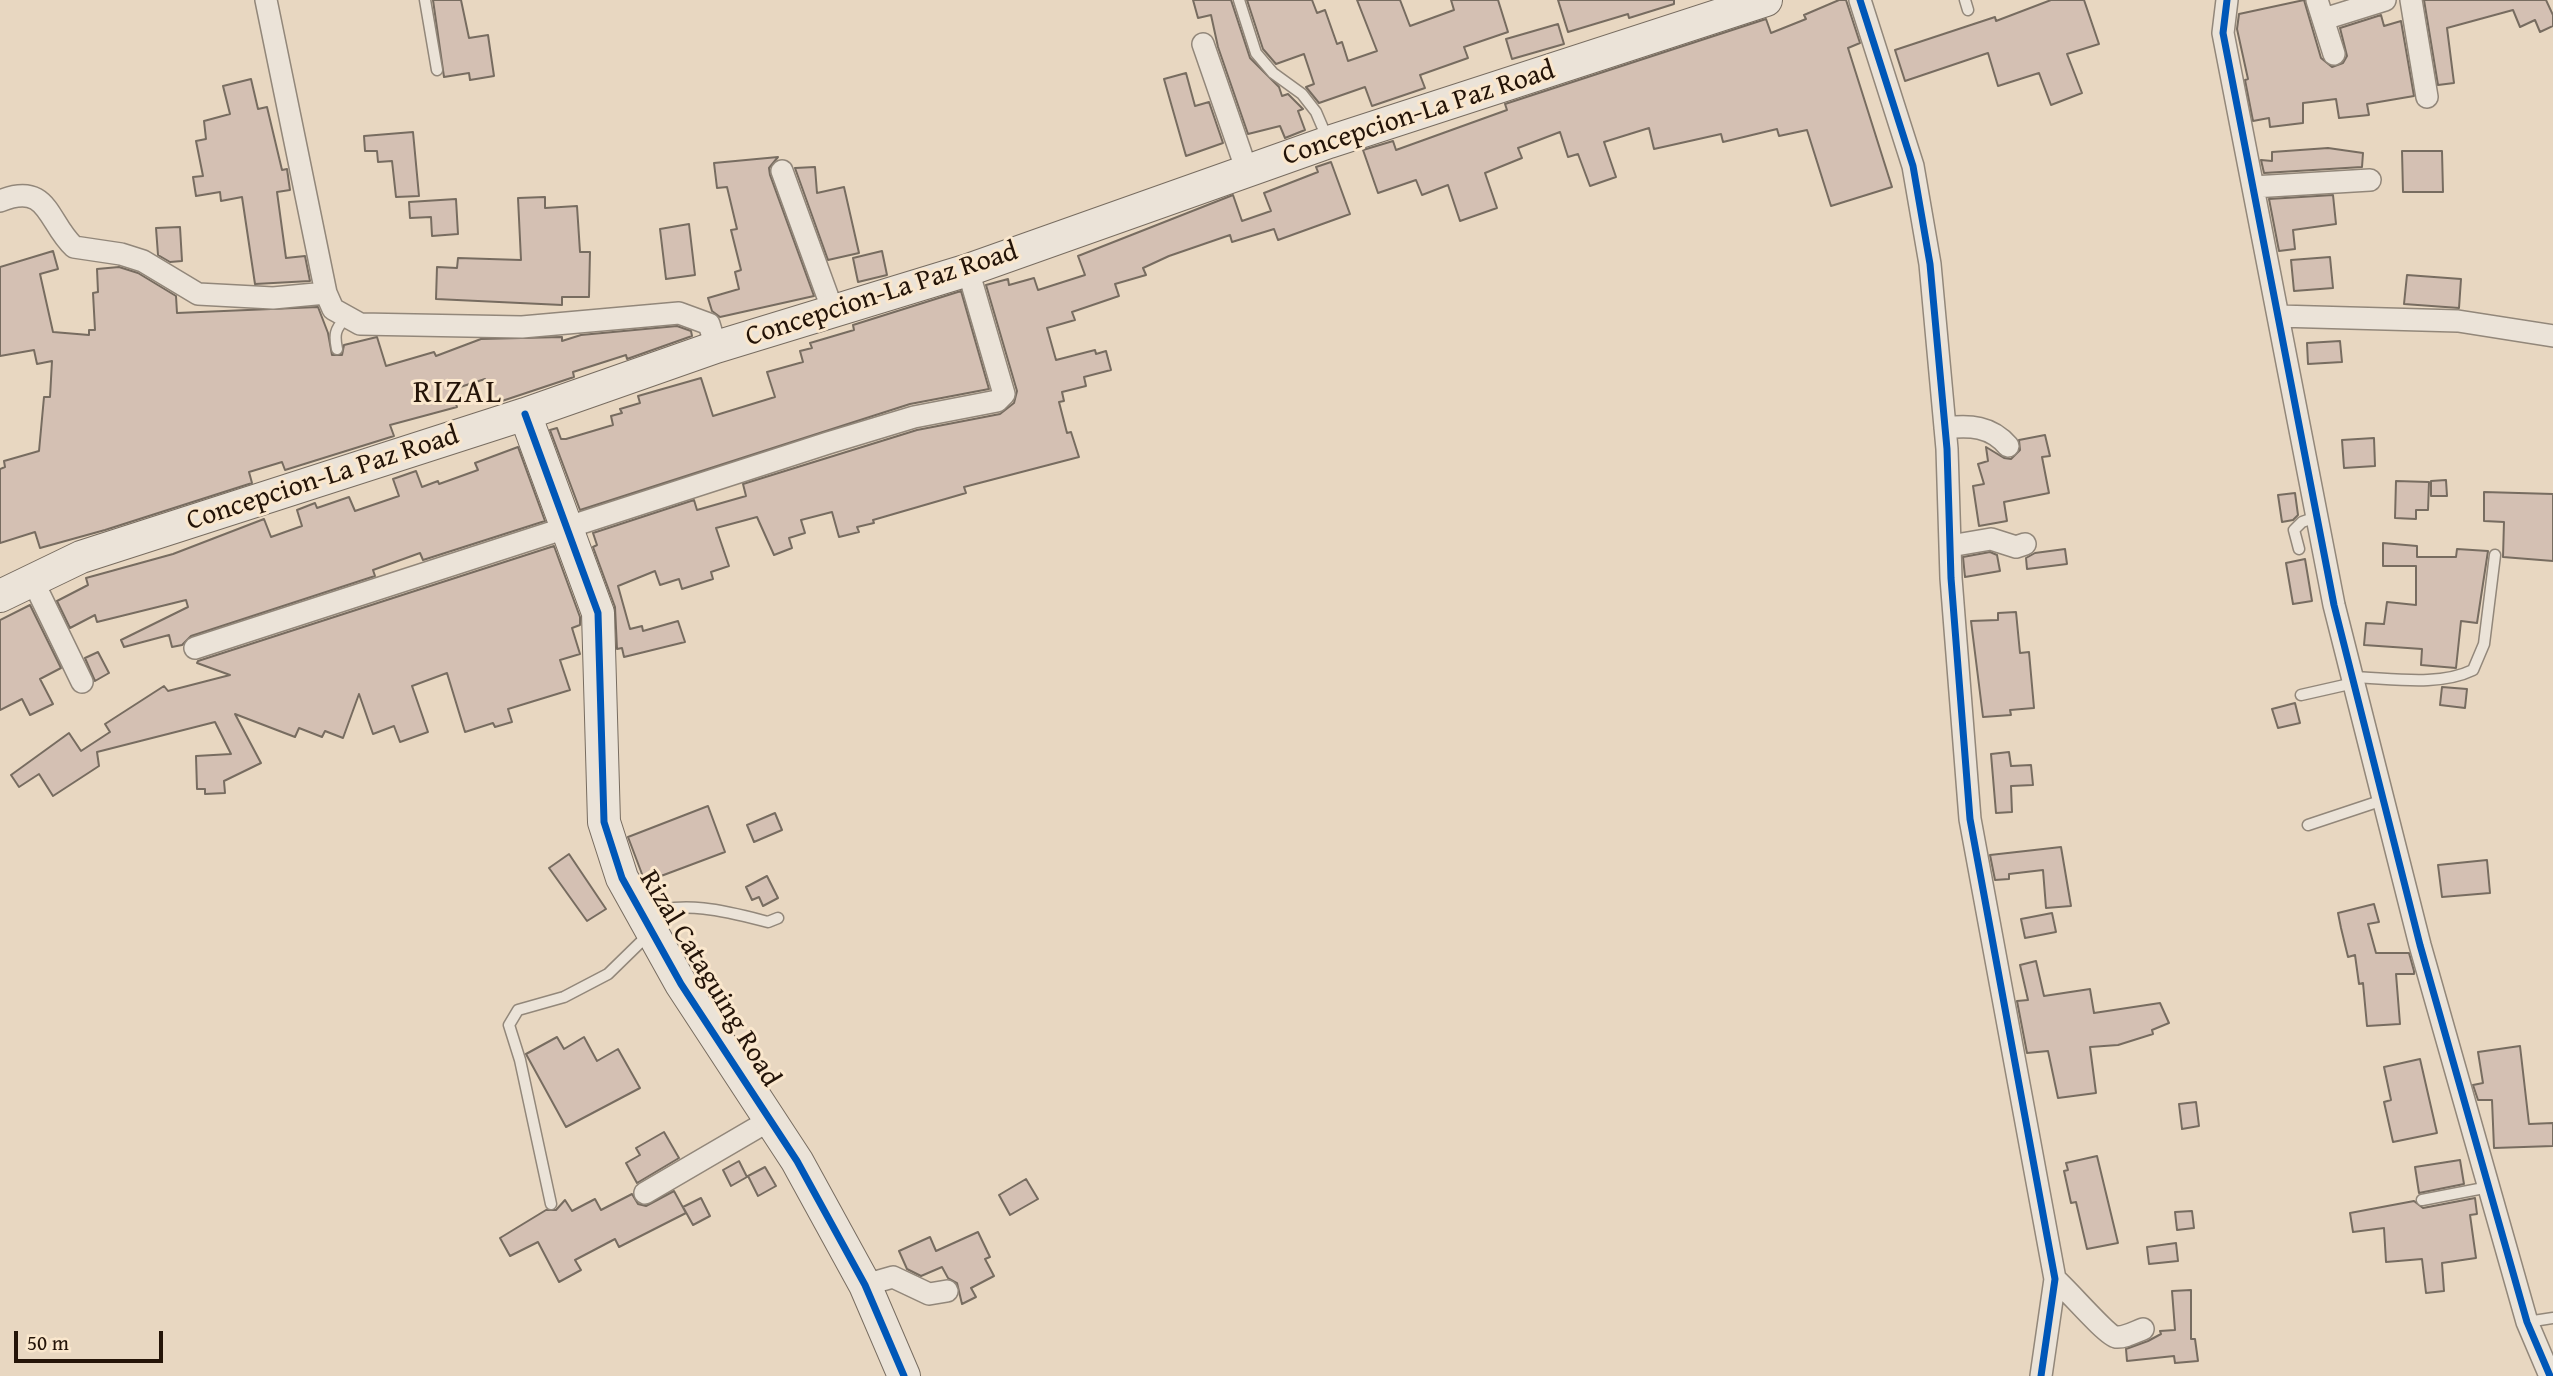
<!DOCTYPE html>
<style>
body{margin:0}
#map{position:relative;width:2553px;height:1376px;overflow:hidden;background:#e8d7c1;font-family:"Gentium Book Plus",serif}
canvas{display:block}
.scale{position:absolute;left:14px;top:1331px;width:149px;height:32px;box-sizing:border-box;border:4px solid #241408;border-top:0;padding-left:9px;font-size:21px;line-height:24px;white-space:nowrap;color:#241408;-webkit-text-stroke:5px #fae7cd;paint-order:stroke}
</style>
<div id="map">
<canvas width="2553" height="1376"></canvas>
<div class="scale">50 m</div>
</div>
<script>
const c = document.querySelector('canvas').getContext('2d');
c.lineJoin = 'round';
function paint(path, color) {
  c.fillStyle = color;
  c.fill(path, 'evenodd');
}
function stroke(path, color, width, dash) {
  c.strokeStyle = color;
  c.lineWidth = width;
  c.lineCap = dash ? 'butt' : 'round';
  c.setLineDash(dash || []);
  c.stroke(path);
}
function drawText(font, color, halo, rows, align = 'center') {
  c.font = font + ' "Gentium Book Plus",serif';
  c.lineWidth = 6;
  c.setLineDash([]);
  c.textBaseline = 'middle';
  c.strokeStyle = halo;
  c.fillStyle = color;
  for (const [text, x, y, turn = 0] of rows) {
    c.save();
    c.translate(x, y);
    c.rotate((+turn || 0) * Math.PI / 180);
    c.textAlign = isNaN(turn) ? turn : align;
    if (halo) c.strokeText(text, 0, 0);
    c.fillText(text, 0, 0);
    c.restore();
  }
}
const building = new Path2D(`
 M433 0H461L469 38 488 35 494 76 470 80 469 73 444 77Z
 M1193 0H1231L1250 58 1279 87 1282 96 1288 94 1303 109 1298 111 1305 130 1285 138 1280 126 1248 134 1218 47 1211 15 1198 18Z
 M1247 0H1312L1317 13 1325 10 1337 44 1342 42 1348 61 1377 51 1357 0H1400L1410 26 1454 10 1451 0H1498L1508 32 1464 47 1468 58 1420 75 1425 88 1372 106 1365 87 1319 103 1306 87 1314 84 1304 54 1276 64 1263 49Z
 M1558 0H1674V4L1629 18 1628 14 1568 32Z
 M1839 0H1846L1860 43 1848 48 1892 187 1831 206 1807 130 1779 136 1777 129 1723 142 1721 134 1654 149 1649 128 1604 142 1616 177 1590 186 1578 154 1568 157 1560 132 1518 148 1522 158 1485 173 1497 208 1460 221 1448 185 1422 195 1416 180 1378 193 1363 150 1393 141 1396 150 1507 110 1505 104 1766 19 1771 33 1806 19 1804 15Z
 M2051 0H2084L2099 44 2067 54 2082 93 2051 105 2039 73 1998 86 1988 53 1905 81 1895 50 1995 17 1996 21Z
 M2304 0 2321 58 2332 67 2343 63 2347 56 2340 28 2381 15 2384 26 2401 21 2414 96 2367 104 2369 115 2339 118 2336 99 2303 103V123L2270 127 2269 118 2253 121 2245 80 2248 79 2237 29 2239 14Z
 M2424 0H2546L2553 15V26L2540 32 2535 20 2520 27 2513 10 2447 28 2454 83 2438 85Z
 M1558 24 1564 44 1512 59 1506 39Z
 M1186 73 1195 106 1209 102 1223 143 1186 156 1164 79Z
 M251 79 258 109 267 107 282 170 287 169 290 190 277 192 286 258 305 256 310 281 255 284 242 197 221 201 220 192 196 196 193 177 203 176 196 141 206 139 204 121 230 114 223 86Z
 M413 132 419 196 396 197 392 161 378 162 377 151H365L364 136Z
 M2328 148 2363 153 2362 167 2264 173 2261 160 2272 161V152Z
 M2402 151H2442L2443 192H2403Z
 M778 157 769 168 770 175 814 296 720 317 712 311 708 298 739 289 735 272 741 270 731 230 737 229 727 187 717 188 714 163Z
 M1331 162 1350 214 1278 240 1274 229 1232 242 1230 235 1169 256 1143 268 1146 275 1115 284 1119 296 1072 312 1075 320 1047 328 1056 360 1095 350 1096 354 1106 351 1111 370 1084 377 1086 386 1062 392 1064 401 1059 402 1067 433 1071 432 1079 457 964 487 966 493 873 520 874 523 857 527 859 532 839 537 832 512 801 520 805 533 789 538 792 548 774 555 757 517 716 528 729 566 711 572 713 579 682 589 679 579 660 585 655 571 618 586 630 629 642 626 643 631 678 621 685 642 624 657 622 648 617 649 615 607 593 547 597 545 593 533 694 500 697 510 746 496 743 484 917 430 1000 414 1014 403 1017 391 986 285 1008 279 1009 285 1034 278 1038 290 1085 275 1078 256 1233 195 1242 221 1271 211 1264 193 1318 172 1316 167Z
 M815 167 817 193 844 187 859 253 828 260 795 168Z
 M2333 195 2336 224 2293 230 2295 249 2279 251 2269 199Z
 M545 197V208L577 206 580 252H590L589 297H562V305L436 299 437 267 457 268 458 258 521 260 518 198Z
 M456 199 458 234 432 236 431 217 410 218 409 202Z
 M689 224 695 275 666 279 660 229Z
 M180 227 182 261 170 262 158 255 156 228Z
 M53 251 58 269 40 274 53 332 89 335V330H95L93 293 98 292 97 269 119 267 138 273 176 296 177 313 318 307 328 333 332 355H342L344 345 377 337 386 366 434 352 436 356 481 339 562 337V341L581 335 677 326 691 331 692 336 627 359 626 355 573 372 574 377 493 404 485 379 451 390 457 407 390 425 394 436 285 470 282 462 249 472 252 483 105 530 40 548 35 532 0 543V469L5 467 4 461 39 451 44 397H50L52 361 37 364 34 350 0 356V267Z
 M882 251 887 275 858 282 853 258Z
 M2330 257 2333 288 2294 291 2291 260Z
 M2407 275 2461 279 2459 308 2404 304Z
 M961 291 989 389 910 404 580 510 550 430 557 428 561 439H566L613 425 611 416 622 413 620 409 640 403 638 396 701 378 713 416 775 397 767 372 803 362 800 351 812 348 810 343 854 330 853 325Z
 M2340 341 2342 362 2308 364 2307 343Z
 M2045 435 2050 456 2042 457 2049 493 2004 502 2007 521 1979 526 1973 486 1984 484 1978 464 1988 461 1986 447 2004 458 2011 459 2020 450 2019 440Z
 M2374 438 2375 466 2344 468 2342 440Z
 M518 447 545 521 423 560 420 553 373 570 375 576 191 636 182 645 172 647 169 635 124 647 121 640 188 607 186 600 97 622 95 615 70 628 57 601 88 585 86 578 173 554 264 519 271 537 302 526 297 510 315 503 317 508 349 497 355 511 399 496 393 479 416 471 422 487 438 481 439 484 478 470 475 463Z
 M2446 480 2447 496H2431V481Z
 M2396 481 2429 482 2428 510H2416V519L2395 518Z
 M2484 492 2553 494V561L2503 557 2504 522 2484 521Z
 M2295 493 2298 515 2293 520 2282 522 2278 495Z
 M2383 543 2417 546V557H2456L2457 549 2488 551 2477 623 2461 621 2456 668 2421 665 2422 649 2364 645 2366 623 2384 624 2387 602 2416 605V566H2383Z
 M554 546 580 617V625L572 628 580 654 560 660 570 690 508 709 512 722 495 727 493 723 465 732 447 673 412 686 428 732 400 742 394 726 373 734 359 694 343 738 325 731 322 737 299 728 295 737 235 714 261 763 224 781 225 793 205 794V789H197L196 756 231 754 215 722 97 752 99 766 53 796 39 774 19 787 11 775 69 733 81 751 110 732 105 724 164 686 168 691 230 675 197 663 198 661Z
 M2065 549 2067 564 2027 569 2026 558 2035 553Z
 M1990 552 1997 555 2000 571 1965 577 1963 557Z
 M2305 559 2312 601 2293 604 2286 563Z
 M30 605 61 668 40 679 53 704 30 715 22 699 0 710V620Z
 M2016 612 2020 653 2029 652 2034 708 2010 710 2011 715 1983 717 1971 621 1998 620V613Z
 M98 652 109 673 95 681 85 658Z
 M2442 687 2467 689 2465 708 2440 705Z
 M2295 703 2300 723 2278 728 2272 709Z
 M2009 752 2011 766 2031 765 2033 785 2011 786 2012 812 1996 813 1991 754Z
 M708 806 725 852 645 882 628 837Z
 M775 813 782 830 754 842 747 825Z
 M2061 847 2071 906 2046 908 2043 870 2009 874V879L1995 880 1990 855Z
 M569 854 606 909 587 921 549 868Z
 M2487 860 2490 893 2442 897 2438 865Z
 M767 876 778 898 763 906 759 897 752 900 746 887Z
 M2374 904 2379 922 2368 924 2376 953H2409L2414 971V974H2396L2400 1024 2367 1026 2363 983 2359 984 2355 955 2348 957 2341 928 2338 913Z
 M2052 913 2056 932 2025 938 2021 919Z
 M2036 961 2044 996 2090 989 2094 1013 2160 1003 2169 1023 2152 1030 2153 1034 2118 1045 2090 1047 2096 1093 2058 1098 2048 1051 2027 1053 2017 1001 2028 1000 2020 965Z
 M557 1037 564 1049 584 1037 597 1061 618 1049 640 1088 566 1127 526 1054Z
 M2520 1046 2529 1124 2553 1123V1146L2494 1148 2492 1100H2478L2473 1085 2483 1083 2478 1052Z
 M2420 1059 2437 1133 2393 1142 2384 1102 2391 1100 2384 1067Z
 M2196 1102 2199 1126 2182 1129 2179 1104Z
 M664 1132 679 1158 637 1183 626 1163 640 1155 636 1148Z
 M2097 1156 2118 1243 2087 1249 2076 1202 2071 1203 2064 1171 2068 1170 2066 1163Z
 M2460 1160 2464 1184 2419 1193 2415 1167Z
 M739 1161 747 1177 731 1186 723 1170Z
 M765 1167 776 1186 758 1196 748 1176Z
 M1026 1179 1038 1199 1010 1215 999 1195Z
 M674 1191 686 1213 619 1247 615 1239 575 1260 581 1270 559 1282 538 1242 510 1256 500 1238 546 1210H556L565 1200 572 1211 595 1199 601 1210 632 1194 638 1204 646 1206Z
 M701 1198 710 1216 693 1225 683 1207Z
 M2475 1198 2477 1214 2470 1215 2476 1258 2442 1263 2444 1291 2426 1293 2422 1259 2386 1262 2384 1228 2353 1232 2350 1213 2414 1201 2423 1208Z
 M2192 1211 2194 1228 2177 1230 2175 1212Z
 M978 1232 990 1257 985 1259 994 1276 971 1288 976 1297 962 1304 957 1283 948 1278 942 1267 921 1276 907 1269 899 1251 930 1237 936 1251Z
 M2176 1243 2178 1261 2149 1264 2147 1247Z
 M2191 1290V1339H2195L2198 1361 2175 1363 2174 1356 2127 1361 2126 1349 2148 1341 2161 1334 2160 1331 2175 1330 2172 1291Z`);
const lane = new Path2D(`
 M425 0 437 70
 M1239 0 1256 53 1273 73 1302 94 1316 112 1328 140
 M1965 0 1968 10
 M337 349C334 335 335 329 345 319
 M2299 549 2294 530 2302 522 2316 517
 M2352 677C2390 678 2438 687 2473 670L2484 644 2495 555
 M2301 695 2354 683
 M2308 825 2383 800
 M646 916C680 898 733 913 768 922L778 918
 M2422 1200 2489 1187
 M551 1204 520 1060 509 1025 518 1010 564 997 608 974 650 933
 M2527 1322 2553 1318`);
const street = new Path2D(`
 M266 0 326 293 333 309 360 324 522 327 679 313 709 324 716 347
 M1860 0 1913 166 1930 264 1947 449 1951 578 1970 819 2055 1279 2041 1376
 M2227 0 2223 33 2334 605 2420 945 2527 1322 2550 1376
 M2317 0 2334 54
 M2411 0 2427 97
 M2324 19 2385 0
 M1203 44 1247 171
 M782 171 833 311
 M2253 187 2370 180
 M0 201C49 181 47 222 74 247L121 254 143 261 198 294 273 298 326 293
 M2278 316 2458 321 2553 336
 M1945 428C1970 425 1991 426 2008 446
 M1950 546 1991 539 2016 547 2025 544
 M32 579 82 682
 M195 648 828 443 914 417 997 401 1004 394 968 270
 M645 1193 770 1120
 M2055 1279C2068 1290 2106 1335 2116 1337 2124 1338 2135 1332 2143 1329
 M865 1285 893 1277 929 1294 947 1291`);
const secondary = new Path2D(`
 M525 414 598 613 604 822 622 878 681 984 797 1161 865 1285 904 1376
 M0 596 81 557 525 414 716 347 968 270 1329 142 1766 0`);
const cycleway = new Path2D(`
 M1860 0 1913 166 1930 264 1947 449 1951 578 1970 819 2055 1279 2041 1376
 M2227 0 2223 33 2334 605 2420 945 2527 1322 2550 1376
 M525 414 598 613 604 822 622 878 681 984 797 1161 865 1285 904 1376`);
const streetNames = [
 ["Concepcion-La Paz Road",1419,114,-18],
 ["Concepcion-La Paz Road",882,295,-18],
 ["Concepcion-La Paz Road",323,479,-18],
 ["Rizal Cataguing Road",709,979,59]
];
const quarterNames = [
 ["RIZAL",458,394]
];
paint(building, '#d4c0b3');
stroke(building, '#776c60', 2);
stroke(lane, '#92877a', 13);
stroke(street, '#92877a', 24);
stroke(secondary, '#776c60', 34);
stroke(lane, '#ebe3d8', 10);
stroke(street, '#ebe3d8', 21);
stroke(secondary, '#ebe3d8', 32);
stroke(cycleway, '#0057b8', 7);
drawText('28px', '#241408', '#fae7cd', streetNames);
c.letterSpacing = '2px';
drawText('32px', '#241408', '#fae7cd', quarterNames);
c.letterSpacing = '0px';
</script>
